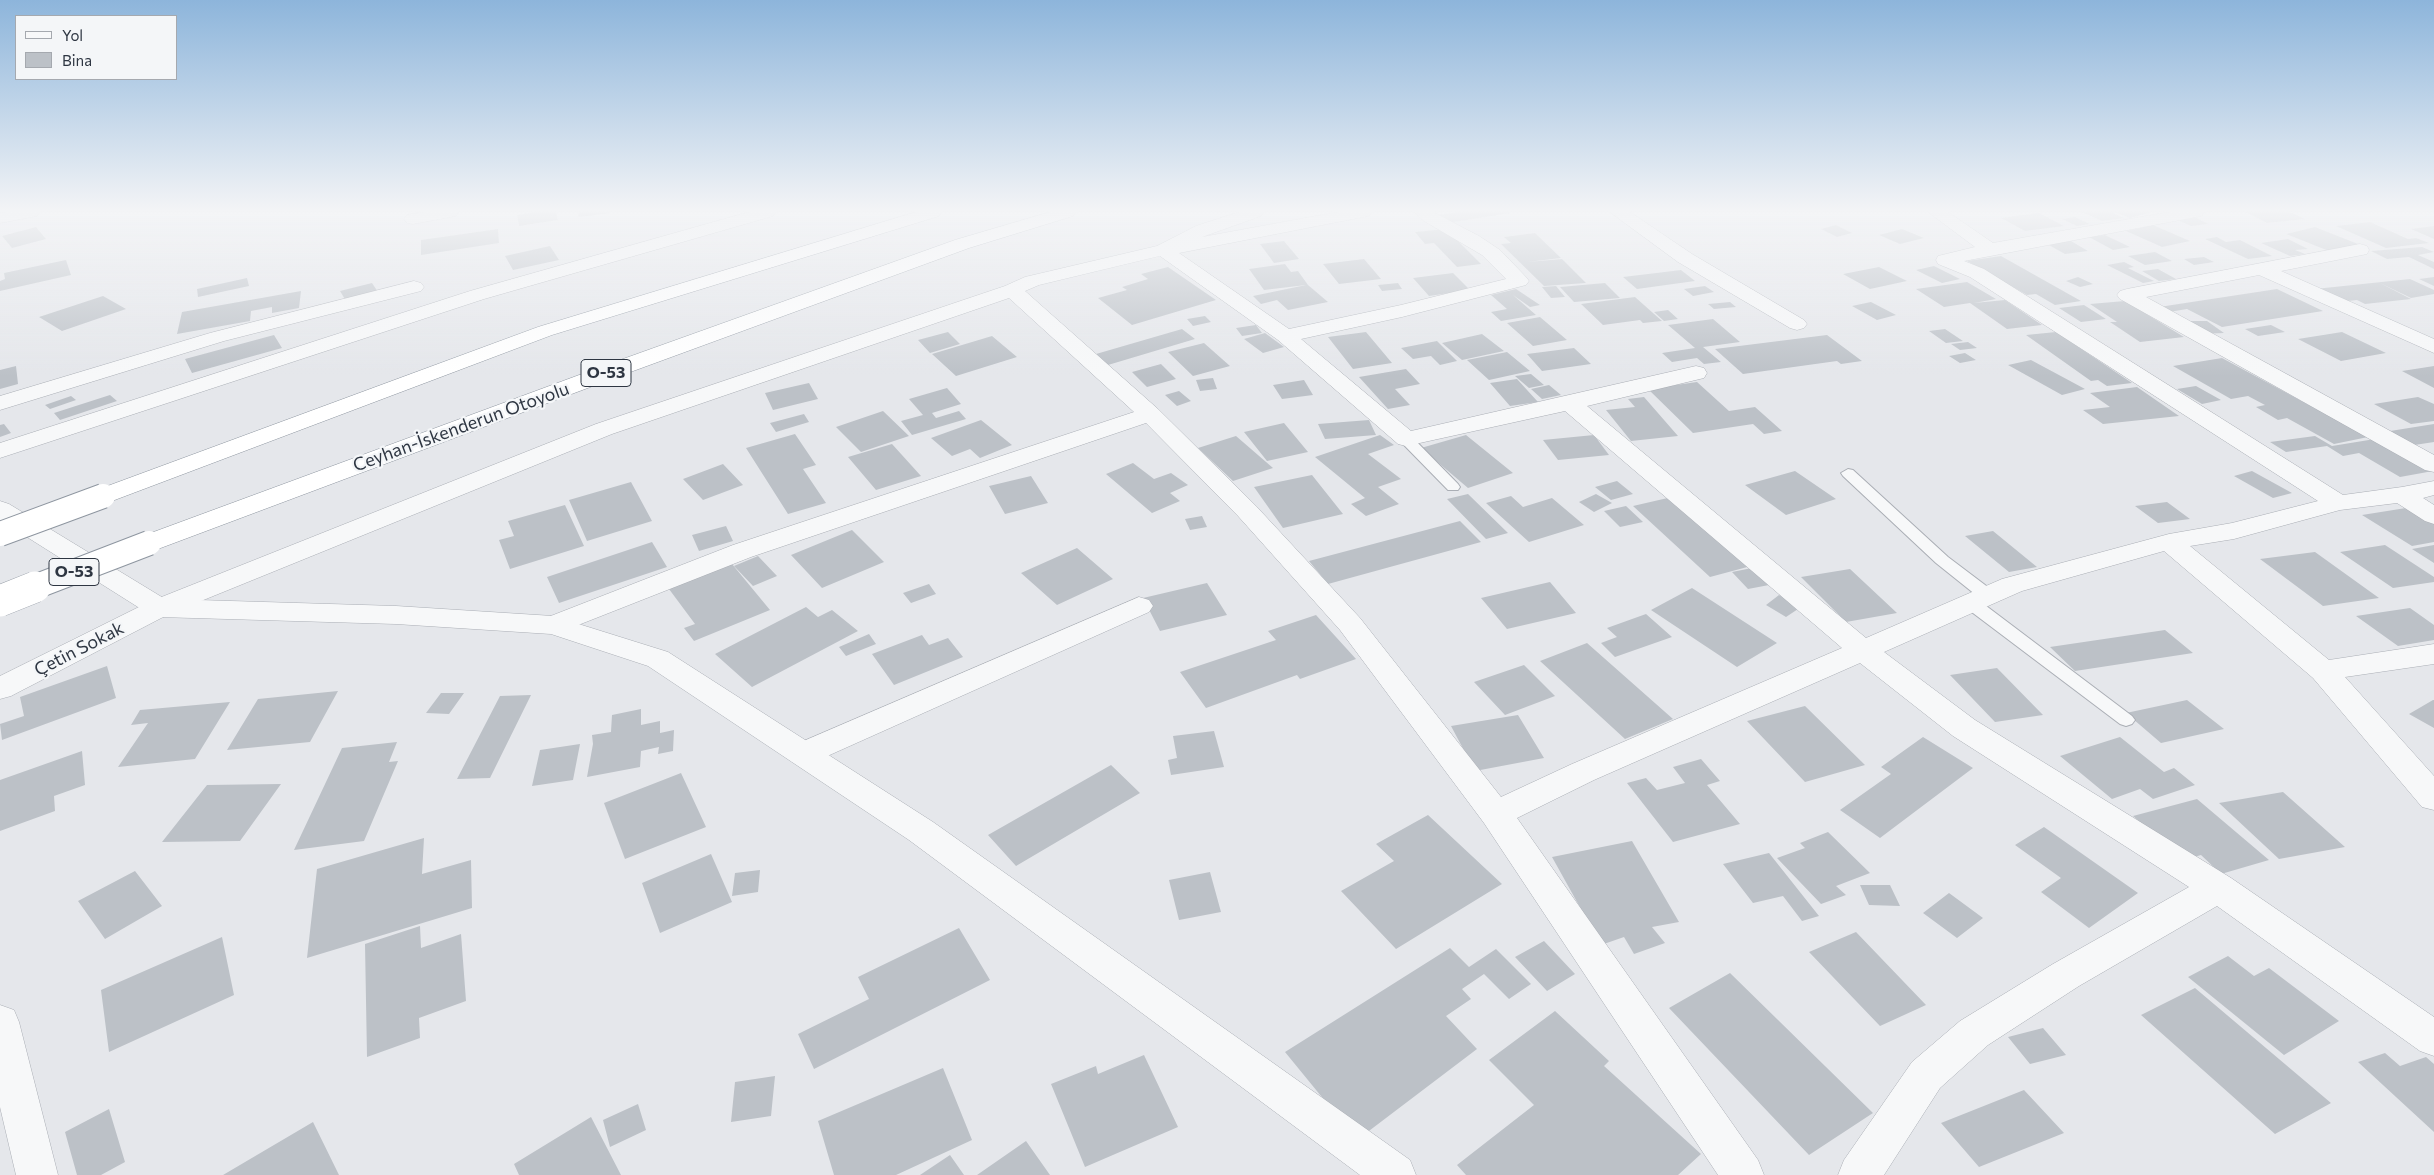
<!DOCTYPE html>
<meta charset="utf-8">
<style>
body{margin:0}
#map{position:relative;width:2434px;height:1175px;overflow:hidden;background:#e5e7eb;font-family:Commissioner,sans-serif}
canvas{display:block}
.legend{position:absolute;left:15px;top:15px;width:162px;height:65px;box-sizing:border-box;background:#f4f6f8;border:1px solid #a5a9af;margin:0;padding:6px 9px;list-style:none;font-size:15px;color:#2e3642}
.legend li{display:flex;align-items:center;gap:10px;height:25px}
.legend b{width:25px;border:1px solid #a5a9af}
</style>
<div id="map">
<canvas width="2434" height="1175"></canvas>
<ul class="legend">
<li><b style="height:6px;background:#f7f8f9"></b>Yol</li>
<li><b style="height:14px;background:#bcc1c7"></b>Bina</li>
</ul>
</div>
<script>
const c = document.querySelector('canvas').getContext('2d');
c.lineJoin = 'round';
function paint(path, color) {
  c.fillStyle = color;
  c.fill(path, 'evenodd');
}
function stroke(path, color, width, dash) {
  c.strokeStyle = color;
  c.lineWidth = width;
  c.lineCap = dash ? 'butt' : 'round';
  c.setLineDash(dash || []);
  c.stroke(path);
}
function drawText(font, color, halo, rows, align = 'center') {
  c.font = font + ' Commissioner,sans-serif';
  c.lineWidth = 4.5;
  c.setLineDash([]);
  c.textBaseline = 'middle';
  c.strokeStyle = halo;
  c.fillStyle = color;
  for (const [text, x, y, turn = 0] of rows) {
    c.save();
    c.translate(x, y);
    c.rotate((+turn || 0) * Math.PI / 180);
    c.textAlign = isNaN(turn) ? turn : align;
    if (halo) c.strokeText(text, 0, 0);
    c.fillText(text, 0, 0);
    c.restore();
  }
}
const building = new Path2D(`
 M537 212H556L558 220 519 226 517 215Z
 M579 212H610V213L578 217Z
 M1459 212H1510V213L1447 223 1437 215Z
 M2082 212H2111L2124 218 2102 221Z
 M2115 212H2152L2130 218Z
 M2246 212H2289L2305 219 2267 223Z
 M2039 213 2064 226 2025 231 2001 218Z
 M2191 215 2208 224 2191 226 2173 218Z
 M2075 217 2090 224 2077 226 2062 219Z
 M2370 222 2408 239 2416 238 2429 243 2386 248 2336 226Z
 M1836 225 1852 233 1837 237 1821 229Z
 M2153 225 2190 241 2162 247 2126 231Z
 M2434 226V239L2411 229Z
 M36 227 46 239 12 248 2 236Z
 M2315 227 2358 244 2329 251 2286 234Z
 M498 229 499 243 421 255V240Z
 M1446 229 1481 264 1457 267 1434 243 1425 244 1415 232Z
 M1902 229 1924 238 1900 244 1879 235Z
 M1535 233 1561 258 1527 262 1562 259 1586 283 1544 286 1501 244 1511 243 1504 237Z
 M2105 235 2130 247 2113 250 2089 237Z
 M2217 237 2226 242 2240 240 2272 256 2248 259 2205 239Z
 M2288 239 2308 249 2295 250 2305 254 2290 256 2261 243Z
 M1284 241 1299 259 1274 263 1260 244Z
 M2071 241 2088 251 2065 254 2047 244Z
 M550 246 559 260 513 270 505 256Z
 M2422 247 2434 252 2418 255 2434 262V269L2409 257 2387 259 2371 251Z
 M2155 252 2172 261 2145 265 2128 256Z
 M2001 256 2081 301 2055 305 2036 294 2027 295 1967 261Z
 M2204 257 2214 262 2194 265 2184 259Z
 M1364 259 1381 279 1339 284 1323 264Z
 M66 260 71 275 0 291V281L5 279 4 273Z
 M2124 262 2134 267 2128 268 2154 281 2143 283 2107 265Z
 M1285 264 1291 272 1298 271 1308 285 1328 302 1288 310 1277 300 1261 304 1253 296 1306 285 1264 290 1249 269Z
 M1934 266 1960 279 1942 283 1916 270Z
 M1168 267 1216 300 1132 325 1098 298 1127 290 1122 287 1148 279 1141 274Z
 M1879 267 1907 281 1870 289 1843 274Z
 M2158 269 2176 279 2159 281 2142 271Z
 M1681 270 1695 281 1637 289 1623 277Z
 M1453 273 1470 290 1429 296 1413 278Z
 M2078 277 2093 284 2080 287 2066 281Z
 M2434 277V286L2419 279Z
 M247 278 249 286 198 297 197 289Z
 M2410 279 2434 290V294L2411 298 2380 283 2411 299 2365 304 2357 300 2338 302 2315 289Z
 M1967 282 1996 299 1974 303 2005 300 2042 325 2007 329 1970 303 1944 307 1916 289Z
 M372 283 378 292 346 301 340 291Z
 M1398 283 1402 289 1382 291 1378 285Z
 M1605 283 1620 298 1574 302 1560 287Z
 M1556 286 1565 297 1551 298 1542 287Z
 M1705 286 1714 292 1693 296 1684 289Z
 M1516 289 1540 305 1530 307 1513 295 1536 315 1501 321 1491 312 1507 309 1491 295Z
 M2277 289 2323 311 2222 327 2187 309 2169 312 2159 307Z
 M301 291 299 308 272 313V307L251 311 250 321 177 334 182 312Z
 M103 296 126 309 62 331 39 317Z
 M1635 297 1662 321 1643 323 1640 320 1603 325 1581 304Z
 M2125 301 2184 337 2140 342 2110 322H2117L2090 304Z
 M1730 302 1736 307 1714 309 1708 304Z
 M1871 302 1896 315 1877 320 1852 306Z
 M2084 305 2106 319 2081 322 2059 308Z
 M1668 310 1678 319 1664 321 1654 312Z
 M1205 316 1211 322 1193 326 1187 319Z
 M1540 317 1567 340 1533 346 1507 323Z
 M1713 319 1740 342 1703 347 1721 362 1704 364 1697 358 1672 362 1662 353 1695 348 1668 325Z
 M2183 321H2207L2224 333 2200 334Z
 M1256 325 1262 333 1242 336 1236 328Z
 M2271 325 2285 332 2258 336 2245 329Z
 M1182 329 1195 339 1108 365 1096 354Z
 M1945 329 1963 341 1946 343 1929 331Z
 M948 332 960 344 930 353 918 340Z
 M1366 332 1392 363 1353 369 1328 337Z
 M2056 332 2132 383 2107 386 2098 380 2091 381 2026 335Z
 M2342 332 2386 353 2341 361 2298 339Z
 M1265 333 1284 347 1263 353 1244 339Z
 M1482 334 1504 351 1462 360 1442 343Z
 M274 335 282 348 192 373 185 359Z
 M1827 335 1862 361 1841 364 1837 361 1743 374 1715 349Z
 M992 336 1017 357 956 376 932 354Z
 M1437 341 1457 361 1440 365 1431 356 1413 359 1401 348Z
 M1968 342 1977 348 1960 350 1951 344Z
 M1204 343 1230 366 1193 376 1168 352Z
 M1574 348 1591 364 1542 371 1527 354Z
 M1507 352 1530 371 1489 380 1467 360Z
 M1965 353 1976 360 1960 363 1949 356Z
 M2222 358 2368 437 2334 444 2287 418 2278 420 2256 407 2265 405 2248 396 2231 399 2173 366Z
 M2031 360 2085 389 2062 395 2008 365Z
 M1161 364 1176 379 1147 387 1132 372Z
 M16 366 18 384 0 389V370Z
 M2434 366V388L2402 371Z
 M1406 369 1420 384 1395 389 1410 405 1388 409 1359 377Z
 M1531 374 1544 385 1529 388 1515 376Z
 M1213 378 1217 389 1200 391 1196 380Z
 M1517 379 1538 402 1510 406 1490 383Z
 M1304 380 1313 395 1282 399 1273 385Z
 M1697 382 1729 411 1755 407 1782 431 1764 434 1753 424 1693 433 1648 389Z
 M809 383 818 399 773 410 765 393Z
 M1549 385 1561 395 1542 399 1531 389Z
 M2196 386 2221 400 2202 404 2177 389Z
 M2137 387 2179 416 2103 424 2083 410 2110 407 2090 393Z
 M947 388 961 404 932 413 936 418 959 411 966 419 912 435 901 421 923 415 909 399Z
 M1179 391 1191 401 1177 406 1165 395Z
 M110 395 117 401 60 420 54 413Z
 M71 396 76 400 50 409 45 405Z
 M1644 397 1678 436 1631 441 1606 410 1635 407 1628 399Z
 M2418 397 2434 404V421L2411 424 2374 404Z
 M883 411 909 436 861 452 836 427Z
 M804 414 809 422 776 432 770 423Z
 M981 420 1012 445 980 458 970 449 952 456 931 438Z
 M1369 420 1376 435 1325 439 1318 424Z
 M1284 423 1308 452 1267 461 1244 432Z
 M4 424 11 433 0 437V425Z
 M2434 424V442L2408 446 2384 432Z
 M795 434 816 465 803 469 826 503 788 514 746 448Z
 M1380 435 1394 445 1368 454 1401 479 1378 487 1399 504 1366 516 1351 504 1365 498 1315 457Z
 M1466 435 1513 473 1468 488 1421 448Z
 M1594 435 1609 455 1558 460 1543 440Z
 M1236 436 1273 468 1233 481 1198 448Z
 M2315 436 2332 446 2375 439 2433 471 2400 477 2359 453 2343 456 2327 446 2286 452 2270 442Z
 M892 444 921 476 876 490 848 457Z
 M1133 463 1154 479 1171 473 1188 485 1170 493 1180 501 1152 513 1106 474Z
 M723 464 743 485 703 500 683 479Z
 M1795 471 1836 499 1786 515 1745 485Z
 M2252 471 2292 493 2273 498 2234 476Z
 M1312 475 1343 514 1283 528 1254 487Z
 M1031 476 1048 503 1005 514 989 486Z
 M1617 481 1633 494 1611 500 1595 487Z
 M631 482 652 521 587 541 569 500Z
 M1468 494 1508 533 1486 539 1447 499Z
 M1596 494 1612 503 1594 512 1579 502Z
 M1511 496 1523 507 1552 498 1584 525 1529 542 1486 503Z
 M1672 497 1751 566 1710 577 1633 506Z
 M2167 502 2190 519 2158 523 2135 506Z
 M565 505 584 546 510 569 499 540 514 536 508 521Z
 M1626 506 1643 522 1620 527 1604 511Z
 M2406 508 2434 524V542L2412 546 2362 515Z
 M1202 516 1207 527 1190 530 1185 519Z
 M1460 521 1481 542 1328 584 1309 561Z
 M726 526 733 541 699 551 692 535Z
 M852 530 884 562 822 588 791 555Z
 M1993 531 2037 567 2009 572 1965 536Z
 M652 542 667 567 559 603 547 577Z
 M2385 545 2434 577V582L2393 588 2340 552Z
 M2434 545V563L2412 549Z
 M1077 548 1113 579 1057 605 1021 573Z
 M2315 552 2379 598 2323 606 2260 559Z
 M758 556 777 576 753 586 734 566Z
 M732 564 770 610 694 641 684 628 695 624 669 589Z
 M1752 568 1769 585 1748 589 1732 572Z
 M1850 569 1897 613 1846 622 1801 577Z
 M1550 582 1576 613 1507 629 1481 598Z
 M1207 583 1227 615 1160 631 1143 598Z
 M929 584 936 594 911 603 903 593Z
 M1692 588 1777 643 1737 667 1651 610Z
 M1779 595 1801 607 1786 617 1766 605Z
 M806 607 818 617 832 610 858 631 752 687 715 654Z
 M2410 608 2434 625V640L2398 646 2356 616Z
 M1646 614 1672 637 1615 657 1601 643 1617 637 1607 628Z
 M1316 615 1356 659 1300 679 1297 675 1206 708 1180 672 1276 640 1268 631Z
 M2165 630 2193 653 2075 671 2050 647Z
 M869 634 876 644 846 656 839 647Z
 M922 635 929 645 948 638 963 657 894 685 872 654Z
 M1587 643 1673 719 1625 739 1540 661Z
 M1524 665 1555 696 1505 715 1474 682Z
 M107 666 116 698 2 740 0 724 24 716 20 697Z
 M1997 668 2043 715 1995 722 1950 675Z
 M338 691 310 742 227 750 258 699Z
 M441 693H464L449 714 426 713Z
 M531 695 490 778 457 779 500 696Z
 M2187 700 2224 729 2161 743 2126 713Z
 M2433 700H2434V728L2409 714Z
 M230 702 195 759 118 767 148 723 131 725 140 710Z
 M1805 706 1865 765 1805 782 1747 721Z
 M641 709V725L660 721V733L674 730 673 751 658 754 659 747 641 751 640 767 587 777 593 744 592 735 611 732 612 715Z
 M1518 715 1544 758 1475 771 1451 726Z
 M1214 731 1224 767 1171 775 1168 760 1177 758 1173 736Z
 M1923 737 1973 768 1880 838 1840 810 1891 774 1881 767Z
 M2120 737 2164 772 2174 768 2195 785 2153 799 2140 789 2112 799 2060 756Z
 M397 742 389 762 398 761 364 841 294 850 342 748Z
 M580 744 573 780 532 786 540 750Z
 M82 751 85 785 54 796 55 811 0 831V780Z
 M1701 759 1720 781 1707 785 1740 824 1673 842 1627 783 1646 778 1657 790 1685 783 1673 767Z
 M1111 765 1140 793 1016 866 988 835Z
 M681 773 706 827 625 859 604 803Z
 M281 784 240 841 162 842 207 785Z
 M2283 792 2345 847 2279 859 2219 803Z
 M2197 799 2269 860 2221 874 2201 855 2183 860 2133 816Z
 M1428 815 1502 884 1396 949 1341 891 1394 861 1376 844Z
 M2044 827 2138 893 2089 928 2041 892 2061 878 2015 845Z
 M1828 832 1870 873 1836 886 1846 895 1821 904 1777 858 1805 848 1800 843Z
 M424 838 422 874 471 860 472 908 307 958 317 869Z
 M1632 841 1679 922 1652 927 1665 943 1634 954 1624 937 1601 945 1552 857Z
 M1769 853 1819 916 1802 921 1783 896 1753 903 1723 864Z
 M711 854 732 902 660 933 642 883Z
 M760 870 758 892 732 896 735 873Z
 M135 871 162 906 105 939 78 901Z
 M1210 872 1221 912 1179 920 1169 880Z
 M1860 885H1890L1900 906 1869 905Z
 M1949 893 1983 918 1957 938 1923 913Z
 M420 926 421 948 461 934 466 1001 419 1018 420 1038 367 1057 365 944Z
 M959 928 990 980 814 1069 798 1034 869 999 858 977Z
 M1856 932 1926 1005 1880 1026 1809 952Z
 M222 937 234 995 109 1052 101 990Z
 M1544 941 1575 974 1547 991 1515 957Z
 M1450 948 1469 967 1496 949 1531 984 1509 999 1484 974 1462 989 1471 999 1446 1016 1477 1049 1357 1140 1285 1052Z
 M2228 956 2254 976 2269 968 2339 1021 2284 1055 2188 977Z
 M1730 973 1873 1113 1809 1155 1669 1008Z
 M2195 988 2331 1103 2275 1134 2141 1015Z
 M1555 1011 1609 1061 1604 1066 1701 1154 1678 1175H1466L1457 1165 1534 1105 1489 1060Z
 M2043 1028 2066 1055 2030 1064 2008 1037Z
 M2385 1053 2400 1066 2426 1057 2434 1064V1132L2358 1062Z
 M1144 1055 1178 1127 1085 1167 1051 1084 1096 1066 1098 1074Z
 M943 1068 972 1140 896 1175H834L818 1121Z
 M775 1076 771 1116 731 1122 735 1082Z
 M2024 1090 2064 1133 1979 1167 1941 1123Z
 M638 1104 646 1130 610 1147 603 1120Z
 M109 1109 125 1162 101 1175H77L65 1132Z
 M591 1117 621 1175H519L514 1164Z
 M313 1122 339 1175H223Z
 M1026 1141 1050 1175H977Z
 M950 1155 964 1175H920Z`);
const service = new Path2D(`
 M1406 435 1411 436 1458 484 1460 487 1458 490H1448L1401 442 1399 439 1401 436Z
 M1848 469 1853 470 1948 557 1993 591 1995 595 1993 599H1981L1936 563 1843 476 1841 473Z
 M1971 598 1977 599 2132 716 2135 720 2132 724 2126 726 2120 724 1965 607 1963 603 1965 599Z`);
const minor = new Path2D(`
 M6 212H40L37 216 0 223V213Z
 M424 212H459L456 216 413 224 407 223 404 219 407 215Z
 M749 212H776L773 216 484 299 0 458V443L470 291Z
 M1239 212H1264L1261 216 1202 237 1338 212H1372L1369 216 1363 217 1179 253 1289 329 1401 305 1506 279 1482 255 1424 221 1414 212H1433L1479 236 1500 250 1526 277 1529 281 1526 285 1402 317 1301 339 1411 431 1696 366 1704 368 1707 373 1704 378 1587 406 1866 638 2002 579 2169 534 2232 523 2318 501 1970 277 1938 264 1936 260 1938 256 1975 247 1928 212H1948L1993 243 2169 212H2204L2202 216 2196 217 1964 261 1984 269 2343 495 2402 487 2434 481V495L2423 498 2434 505V524L2425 521 2397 503 2340 510 2234 539 2190 546 2329 660 2434 644V664L2345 677 2434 776V810L2422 807 2313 678 2164 551 2022 591 1884 652 1975 720 2231 878 2434 1017V1056L2420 1051 2217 906 2079 986 1988 1045 1940 1088 1884 1175H1838L1844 1160 1912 1062 1960 1021 2053 964 2189 887 1953 736 1860 663 1594 780 1517 818 1758 1160 1764 1175H1718L1484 823 1340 630 1238 516 1146 423 751 557 563 631 553 634 543 631 539 625 543 619 733 545 1134 412 1009 298 612 434 169 614 11 696 0 699V676L149 602 596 424 1005 286 1025 277 1157 246 1196 226ZM1160 256 1278 340 1398 444 1406 446 1565 411 1842 648 1572 764 1501 797 1360 618 1256 506 1158 409 1025 291 1039 285Z
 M1610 212H1630L1692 254 1804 320 1807 324 1804 328 1797 330 1790 328 1678 262Z
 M2360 244 2367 246 2369 250 2367 254 2281 271 2434 339V353L2259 275 2146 297 2434 455V472L2425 470 2120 299 2117 295 2120 291 2127 289Z
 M414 281 421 283 424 287 421 291 224 341 0 410V396L210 333Z
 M1139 597 1149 600 1153 606 1149 612 814 762 803 765 792 762 787 754 792 746Z
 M0 1005 14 1010 19 1022 58 1175H16L0 1107Z`);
const tertiary = new Path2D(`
 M0 501 9 504 165 599 396 606 553 616 668 652 933 822 1410 1160 1416 1175H1360L909 840 648 666 551 634 396 624 159 617 149 614 0 520Z`);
const motorway = new Path2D(`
 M916 212H942L939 216 552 335 112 501 103 504 94 501 90 496 94 491 538 327Z
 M1050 212H1076L1073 216 969 248 625 374 158 549 149 551 140 549 136 543 140 537 609 364 955 240Z`);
const motorwayBridgeFar1 = new Path2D(`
 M0 534 103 496
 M32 588 149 543`);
const motorwayBridge = new Path2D(`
 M0 601 35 587`);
const shields = [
 [606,373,50],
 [74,572,50]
];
const shieldNames = [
 ["O-53",606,373],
 ["O-53",74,572]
];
const streetNames = [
 ["Ceyhan-İskenderun Otoyolu",461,427,-20],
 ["Çetin Sokak",79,649,-27]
];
paint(building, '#bcc1c7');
stroke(service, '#aaaeb5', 2);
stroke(minor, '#aaaeb5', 1);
stroke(tertiary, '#aaaeb5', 1);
stroke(motorway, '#8e96a0', 1);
paint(service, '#f7f8f9');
paint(minor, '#f7f8f9');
paint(tertiary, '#f7f8f9');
paint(motorway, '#fff');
stroke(motorwayBridgeFar1, '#8e96a0', 26, []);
stroke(motorwayBridge, '#8e96a0', 32, []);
stroke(motorwayBridgeFar1, '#fff', 24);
stroke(motorwayBridge, '#fff', 31);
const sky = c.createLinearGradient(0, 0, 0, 376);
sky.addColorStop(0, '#8db5db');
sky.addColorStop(0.56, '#f3f4f6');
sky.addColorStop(1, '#f3f4f600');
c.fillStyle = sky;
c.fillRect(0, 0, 2434, 376);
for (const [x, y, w] of shields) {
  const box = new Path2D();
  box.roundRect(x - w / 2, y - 13.5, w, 27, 4);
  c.fillStyle = '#f4f6f8';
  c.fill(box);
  stroke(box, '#2e3642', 1);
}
drawText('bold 16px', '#2e3642', null, shieldNames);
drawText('18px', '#2e3642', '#f4f6f8', streetNames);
</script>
